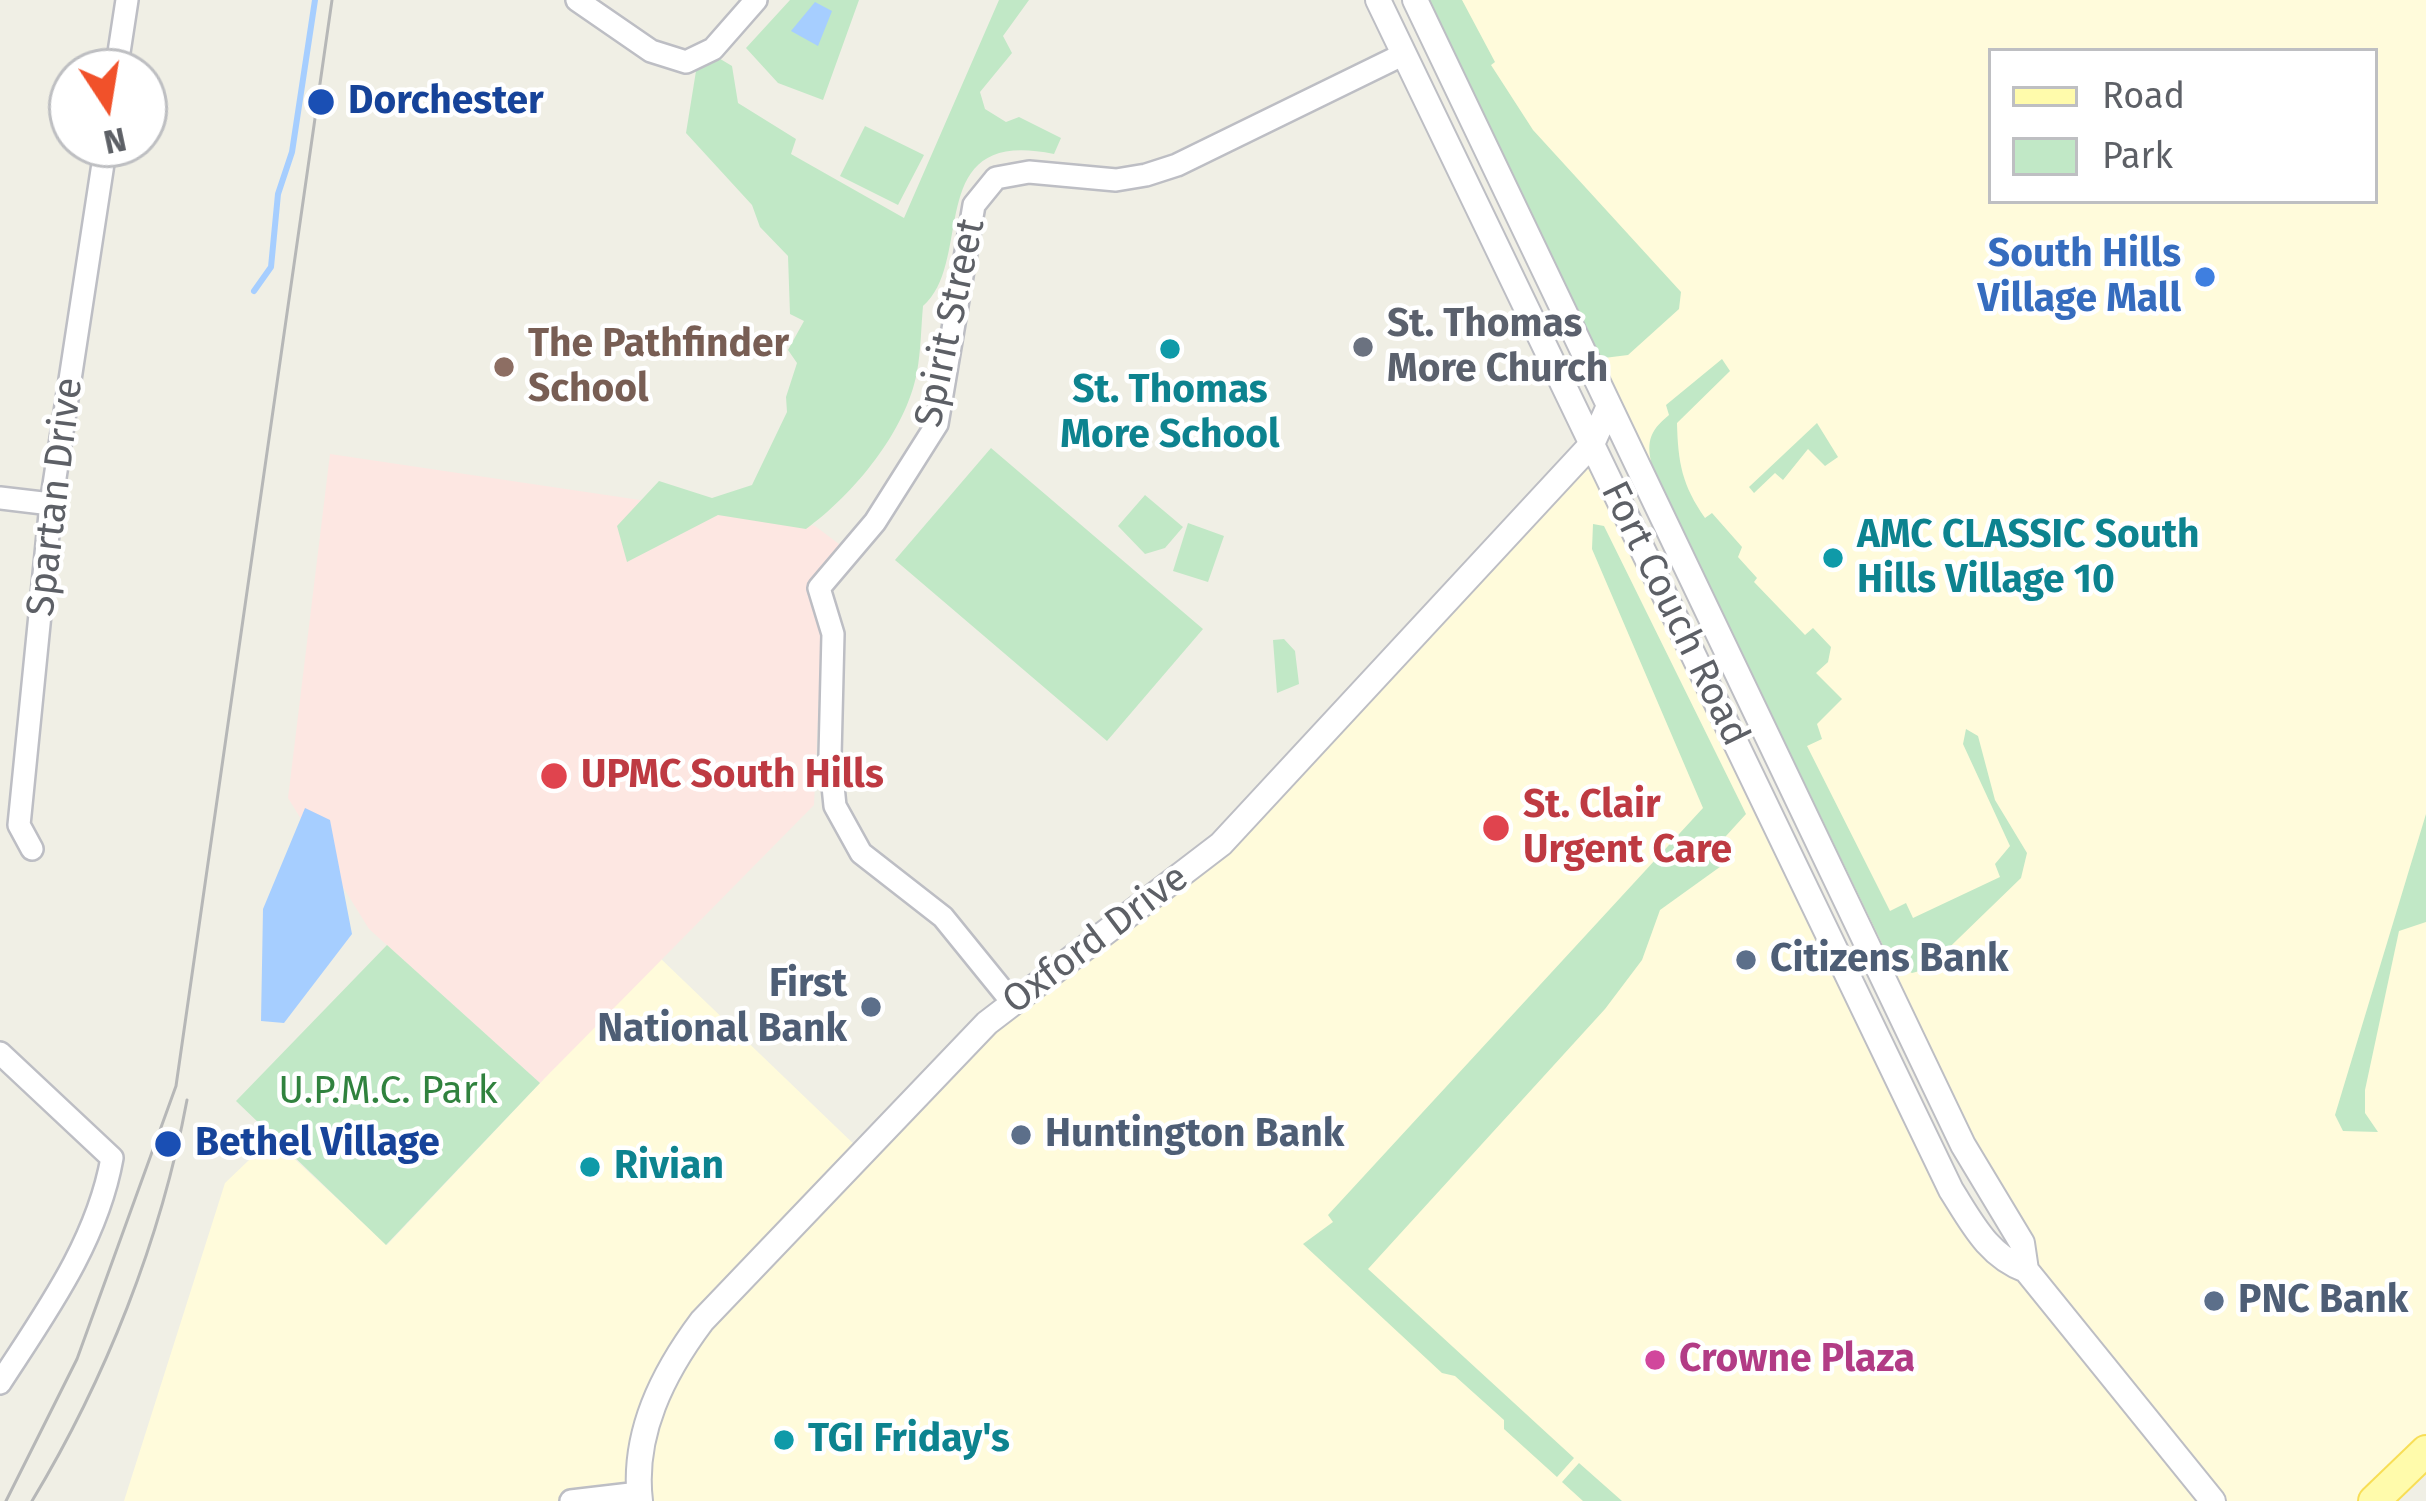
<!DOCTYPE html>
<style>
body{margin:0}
#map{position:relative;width:2426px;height:1501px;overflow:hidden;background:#f0efe5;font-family:"Fira Sans",sans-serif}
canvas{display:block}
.legend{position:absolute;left:1988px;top:48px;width:390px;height:156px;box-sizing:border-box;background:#fff;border:3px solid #bebfc2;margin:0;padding:15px 21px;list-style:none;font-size:36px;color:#5d6066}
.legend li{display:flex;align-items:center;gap:24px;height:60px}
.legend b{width:60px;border:3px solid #bebfc2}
.north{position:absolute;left:48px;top:48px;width:120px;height:120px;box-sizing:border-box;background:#fff;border:3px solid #bebfc2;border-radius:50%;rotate:168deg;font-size:33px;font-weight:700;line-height:48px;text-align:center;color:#5d6066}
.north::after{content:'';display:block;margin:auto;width:42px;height:54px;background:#f1512a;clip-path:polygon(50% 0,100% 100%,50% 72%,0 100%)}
</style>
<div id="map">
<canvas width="2426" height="1501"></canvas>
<ul class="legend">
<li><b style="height:15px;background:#fffbab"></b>Road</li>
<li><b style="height:33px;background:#c1e8c6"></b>Park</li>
</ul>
<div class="north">N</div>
</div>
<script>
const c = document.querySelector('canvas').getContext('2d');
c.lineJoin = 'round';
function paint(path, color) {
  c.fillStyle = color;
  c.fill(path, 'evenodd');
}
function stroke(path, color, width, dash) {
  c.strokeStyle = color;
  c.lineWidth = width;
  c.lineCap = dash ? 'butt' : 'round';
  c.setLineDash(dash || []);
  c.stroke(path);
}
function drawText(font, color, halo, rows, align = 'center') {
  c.font = font + ' "Fira Sans",sans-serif';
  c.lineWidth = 9;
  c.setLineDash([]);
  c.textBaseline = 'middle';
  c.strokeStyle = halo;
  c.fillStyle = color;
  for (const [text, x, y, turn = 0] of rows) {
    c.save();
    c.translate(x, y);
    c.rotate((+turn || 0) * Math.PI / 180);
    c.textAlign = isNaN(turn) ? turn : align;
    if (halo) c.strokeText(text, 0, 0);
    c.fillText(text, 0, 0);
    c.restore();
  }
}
const commercial = new Path2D(`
 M1415 0H2426V1451L2374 1501H124L225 1183 272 1138 387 1245 659 957 861 1151 958 1050 1182 877 1592 444 1952 1190 2025 1270ZM1991 51H2375V201H1991Z`);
const medical = new Path2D(`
 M330 454 815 526 843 547 823 610 814 805 540 1083 369 929 288 798Z`);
const green = new Path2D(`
 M790 0H859L823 100 778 83 746 48Z
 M999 0H1029L1003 36 1012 53 980 92 985 109 1006 122 1019 117 1061 138 1054 154C921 126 976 260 923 306 921 328 921 350 917 372 906 431 854 494 806 529L718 515 627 562 617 526 659 481 712 498 752 485 787 412 786 397 797 363 788 350 804 321 790 314 788 256 760 227 752 205 686 133 696 71 717 57 732 66 738 103 796 139 791 154 904 218Z
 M1427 0H1462L1495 62 1491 65 1533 130 1681 292 1679 309 1628 355 1604 358 1597 352Z
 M865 126 924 155 898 205 840 176Z
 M1722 359 1730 371 1677 423C1678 463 1682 485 1705 518L1712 513 1742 547 1738 557 1757 578 1754 582 1805 635 1813 628 1831 647 1828 662 1816 673 1842 699 1817 724 1822 739 1807 746 1890 911 1906 903 1913 918 2000 877 1995 864 2010 846 1963 744 1966 729 1978 736 1995 800 2027 853 2021 878 1927 969 1912 973 1890 960 1653 469C1646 444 1648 432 1669 415L1666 405Z
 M1817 423 1838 457 1825 466 1808 449 1783 480 1775 473 1754 493 1749 487Z
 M991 448 1203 629 1107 741 895 560Z
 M1145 495 1183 527 1165 548 1145 554 1118 526Z
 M1188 523 1224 536 1208 582 1173 571Z
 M1593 524 1604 526 1746 814 1716 847 1724 864 1660 910 1642 960 1605 1009 1368 1269 1574 1458 1557 1477 1504 1429V1420L1455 1376 1442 1373 1303 1244 1333 1222 1328 1215 1703 808 1592 549Z
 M1284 639 1295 651 1299 684 1277 693 1273 640Z
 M2426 814V922L2399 931 2365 1090V1113L2378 1132 2343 1131 2335 1115Z
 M387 945 540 1083 386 1245 236 1101Z
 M1579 1463 1622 1501H1583L1562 1482Z`);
const water = new Path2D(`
 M815 2 832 11 818 46 791 31Z
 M305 808 330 820 352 934 284 1023 261 1021 263 909Z`);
const stream = new Path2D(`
 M254 291 271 267 278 194 292 152 315 0`);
const minor = new Path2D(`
 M577 0 651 51 686 62 713 49 756 0
 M116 72 127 0
 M0 498 51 504
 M32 849 19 825 51 504 106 144
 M1012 1002 943 917 861 853 835 806 830 756 833 634 819 588 875 522 937 424 974 205 996 178 1029 172 1116 180 1146 175 1177 165 1404 54
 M0 1053 112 1158C97 1242 46 1312 0 1383
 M571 1501 639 1493`);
const tertiary = new Path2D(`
 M1378 0 1951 1190C1972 1223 1988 1256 2026 1270L2213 1501
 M1415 0 1963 1145 2022 1243 2026 1270
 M640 1501C632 1434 663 1373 702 1321L987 1023 1221 844 1592 444 1609 406`);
const primary = new Path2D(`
 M2374 1501 2426 1451`);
const tram = new Path2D(`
 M6 1501 77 1359 176 1086 332 0
 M32 1501C105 1380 161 1240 187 1100`);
const markers = [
 [321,102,15,"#1a4fb4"],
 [2205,277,12,"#3f7fe0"],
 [1363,347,12,"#6b7280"],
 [1170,349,12,"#0f9aa8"],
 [504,367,12,"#8d6e63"],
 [1833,558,12,"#0f9aa8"],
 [554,776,15,"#e0444e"],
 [1496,828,15,"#e0444e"],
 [1746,960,12,"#5c6f8a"],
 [871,1007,12,"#5c6f8a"],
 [1021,1135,12,"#5c6f8a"],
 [168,1144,15,"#1a4fb4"],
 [590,1167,12,"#0f9aa8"],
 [2214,1301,12,"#5c6f8a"],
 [1655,1360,12,"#d1479c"],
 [784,1440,12,"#0f9aa8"]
];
const transitNames = [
 ["Dorchester",348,102],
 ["Bethel Village",195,1144]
];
const shopNames = [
 ["South Hills",2181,255],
 ["Village Mall",2181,300]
];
const streetNames = [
 ["Spirit Street",951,323,-78],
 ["Spartan Drive",56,497,-83],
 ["Fort Couch Road",1674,614,64],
 ["Oxford Drive",1096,940,-37]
];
const worshipNames = [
 ["St. Thomas",1387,325],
 ["More Church",1387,370]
];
const educationNames = [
 ["The Pathfinder",528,345],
 ["School",528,390]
];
const cultureNames = [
 ["St. Thomas",1170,391,"center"],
 ["More School",1170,436,"center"],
 ["AMC CLASSIC South",1857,536],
 ["Hills Village 10",1857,581],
 ["Rivian",614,1167],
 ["TGI Friday's",808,1440]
];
const healthNames = [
 ["UPMC South Hills",581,776],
 ["St. Clair",1523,806],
 ["Urgent Care",1523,851]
];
const serviceNames = [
 ["Citizens Bank",1770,960],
 ["First",847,985,"right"],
 ["National Bank",847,1030,"right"],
 ["Huntington Bank",1045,1135],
 ["PNC Bank",2238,1301]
];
const parkNames = [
 ["U.P.M.C. Park",388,1092]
];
const hotelNames = [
 ["Crowne Plaza",1679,1360]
];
paint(commercial, '#fffbdb');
paint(medical, '#fde7e2');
paint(green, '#c1e8c6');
paint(water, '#a6ceff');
stroke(stream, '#a6ceff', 6);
stroke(minor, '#bdbec4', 26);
stroke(tertiary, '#bdbec4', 28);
stroke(primary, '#f8de56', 34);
stroke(minor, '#fff', 21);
stroke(tertiary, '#fff', 24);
stroke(primary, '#fffbab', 30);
stroke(tram, '#b6b7b7', 3);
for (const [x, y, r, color] of markers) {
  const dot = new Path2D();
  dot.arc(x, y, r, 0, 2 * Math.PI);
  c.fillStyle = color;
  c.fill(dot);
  stroke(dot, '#fff', 4.5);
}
drawText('bold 39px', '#164399', '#fff', transitNames, 'left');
drawText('bold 39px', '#366cbe', '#fff', shopNames, 'right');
drawText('39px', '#5d6066', '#fff', streetNames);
drawText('bold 39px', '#5b616d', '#fff', worshipNames, 'left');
drawText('bold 39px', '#785e54', '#fff', educationNames, 'left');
drawText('bold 39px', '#0d838f', '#fff', cultureNames, 'left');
drawText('bold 39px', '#be3a42', '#fff', healthNames, 'left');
drawText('bold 39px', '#4e5e75', '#fff', serviceNames, 'left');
drawText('39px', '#30823e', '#fff', parkNames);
drawText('bold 39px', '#b23c85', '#fff', hotelNames, 'left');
</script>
